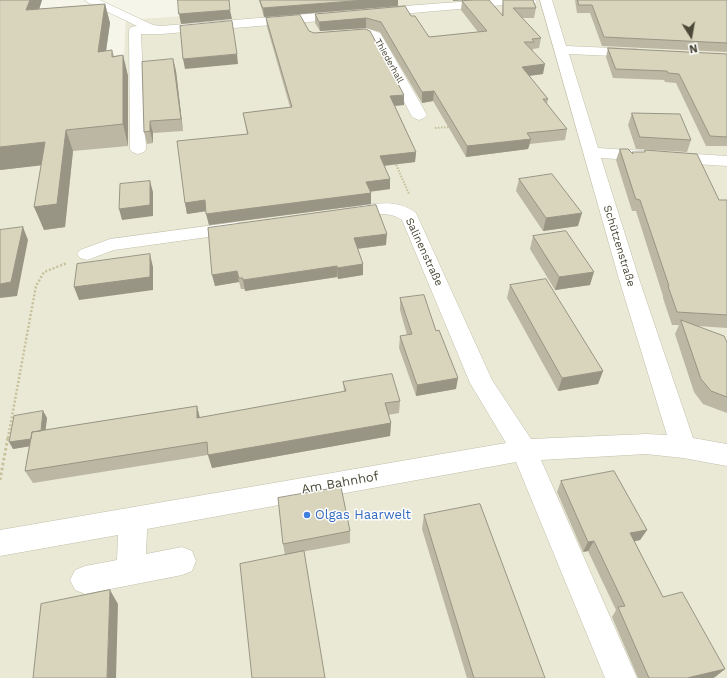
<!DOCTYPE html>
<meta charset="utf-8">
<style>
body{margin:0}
#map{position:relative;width:727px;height:678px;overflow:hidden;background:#f6f5e9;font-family:"Work Sans",sans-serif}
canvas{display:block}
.north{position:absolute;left:671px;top:16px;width:40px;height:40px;-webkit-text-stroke:3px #fff;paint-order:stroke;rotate:169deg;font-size:11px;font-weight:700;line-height:16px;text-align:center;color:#4a4836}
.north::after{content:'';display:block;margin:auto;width:14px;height:18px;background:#4a4836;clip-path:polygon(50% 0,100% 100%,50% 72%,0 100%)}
</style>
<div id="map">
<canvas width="727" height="678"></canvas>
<div class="north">N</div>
</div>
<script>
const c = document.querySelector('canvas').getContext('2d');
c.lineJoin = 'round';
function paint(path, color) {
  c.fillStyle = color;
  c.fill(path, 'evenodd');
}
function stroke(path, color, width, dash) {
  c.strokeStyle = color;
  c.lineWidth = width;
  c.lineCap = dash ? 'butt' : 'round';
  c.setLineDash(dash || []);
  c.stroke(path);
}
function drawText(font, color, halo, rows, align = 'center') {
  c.font = font + ' "Work Sans",sans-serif';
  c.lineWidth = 3;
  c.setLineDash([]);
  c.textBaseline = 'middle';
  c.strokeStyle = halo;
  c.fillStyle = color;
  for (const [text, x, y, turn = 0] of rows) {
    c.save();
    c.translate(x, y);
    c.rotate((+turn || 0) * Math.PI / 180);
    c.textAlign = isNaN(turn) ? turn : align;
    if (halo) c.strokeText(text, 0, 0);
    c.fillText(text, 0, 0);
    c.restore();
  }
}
const residential = new Path2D(`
 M184 0H727V678H0V125L121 108 126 20 185 16Z`);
const pathFar2 = new Path2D(`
 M435 128 450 127
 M395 162 409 194`);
const pathFar1 = new Path2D(`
 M8 438 36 286 44 272 67 263`);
const path = new Path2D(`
 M0 480 8 437`);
const minor = new Path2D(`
 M85 0H100L153 25 161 26 344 11 348 12 350 15 348 18 344 19 161 34H141L146 149 144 152 138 154 132 152 130 149 129 30 131 27 137 26 87 2Z
 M485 0H535L537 2 535 4H516L378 16 374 15 372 12 374 9 378 8Z
 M540 0H552L566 46 636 49 641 50 643 53 641 56 636 57 569 54 598 148 727 156V166L601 158 639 279 693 438 727 444V466L683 458 646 454 541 460 637 678H605L516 462 147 529 146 554 182 547 192 551 196 561 192 571 182 575 85 594 75 590 70 580 75 570 85 566 117 560 118 535 0 556V530L506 443 470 383 402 220C387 209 366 216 349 218L343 217 340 213 343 209 349 208C372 204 396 198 416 213L492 380 531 439 646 434 667 435 619 279Z
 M369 29 380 33 382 36 427 115 424 118 419 120 414 118 411 115 371 38 367 37 341 40 337 39 335 36 337 33 341 32Z
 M237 222 244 224 246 228 244 232 114 250 87 260 80 258 77 254 80 250 110 239Z`);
const wall = new Path2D(`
 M0 0H42L39 9 105 4 110 23 106 51 112 50 114 56 123 55 128 76V146L73 151 65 227 44 230 41 165 0 170Z
 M259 0H398V6L264 17Z
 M503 0H533L536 8 534 18H522L541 38 539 48 533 49 532 51 543 74 529 76 548 99 547 104 567 129 565 140 530 144 528 149 466 157 433 101 422 103 380 32 366 28 320 31 315 23V14L411 16 429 37 478 32 461 10 462 1 502 15Z
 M569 0H727V52L602 46 590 13H577L575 0Z
 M266 18 309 31 404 105 395 106 416 152 415 162 385 166 390 189 370 192 371 204 209 225 206 211 187 214 185 203 247 134 243 113 290 107 267 27Z
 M608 48 727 54V146H706L676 83 665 82 664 80 613 78 606 57Z
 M173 59 176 71 183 131 153 133V143L147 144 144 132Z
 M632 113 691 140 687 152 636 149 628 125Z
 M620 149 631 153 632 152H644L645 150 719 200H727V328L697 326 727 342V413L703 404 694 392 675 334 679 325H672L663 298V296L636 211H632L616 160Z
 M519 179 578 226 543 231 516 191Z
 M208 228 386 245 358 249 363 275 338 279 337 277 245 291V289H241L239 282 215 286Z
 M533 236 590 285 555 290 530 249Z
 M510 285 603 371 598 384 558 391 507 298Z
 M400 298 436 331 456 389 416 396 399 348 400 336 407 335 400 310Z
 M343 382 400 401 399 413 388 415 391 423 390 436 212 468 208 455 33 483 25 471 29 446 13 449 43 411 47 418 45 430 197 406 200 418 344 392Z
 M561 481 647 530 640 540 634 541 663 597 725 669 715 677 713 678H638L612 617 616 610 588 551 583 552 557 492Z
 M424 515 545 678H467L422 529Z
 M350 531V543L285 555 283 544Z`);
const shadedWall = new Path2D(`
 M30 0H42L33 29 26 10Z
 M365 0H398V6L264 17 263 8Z
 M453 0H468L453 1Z
 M105 4 110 23 103 72 98 52Z
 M230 10 232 19 181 24 179 14Z
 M366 18V28L320 31 319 22Z
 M237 54 238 64 185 69 183 59Z
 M123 55 128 76V146L123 124Z
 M173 59 176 71 183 131 181 119Z
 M545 64 543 74 520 77 522 67Z
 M434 91 433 101 422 103V92Z
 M404 95V105L390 106V96Z
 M150 121 153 133V143L150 131Z
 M66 130 73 151 65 227 44 230 34 207Z
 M531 139 528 149 466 157 467 146Z
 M45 142 53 164 0 170V147Z
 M416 152 415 162 380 166V156Z
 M390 179V189L366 192V182Z
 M150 181 153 192V216L122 220 119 209Z
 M371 193V204L209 225 206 214Z
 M205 200 207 211 187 214 185 203Z
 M582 213 578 226 543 231 546 218Z
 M23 227 28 240 17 296 0 298V284Z
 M387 234 386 245 354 249V238Z
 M150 254 153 267V290L79 300 74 287Z
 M363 264V275L338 279 337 268Z
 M337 266V277L245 291 243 280Z
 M237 271 239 282 215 286 212 275Z
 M594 272 590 285 555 290 559 277Z
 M603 371 598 384 558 391 562 378Z
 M458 378 456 389 416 396 417 385Z
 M197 406 200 419 197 418Z
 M43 411 47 418 44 444 13 449 9 442Z
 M391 423 390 436 212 468 208 455Z
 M647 530 640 540 624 544 630 533Z
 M594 541 588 551 583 552 588 542Z
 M110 590 118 604 116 678H107Z
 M725 669 715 677 713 678H687Z`);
const building = new Path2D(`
 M0 0H30L26 10 105 4 98 52 112 50V57L123 55V124L66 130 57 204 34 207 45 142 0 147Z
 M178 0H229L230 10 179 14Z
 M260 0H365L263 8Z
 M475 0H489L503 16V0H533L536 8H513L541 38 532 39 534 42H524L545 64 522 67 548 99H543L567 129 527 133 531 139 467 146 434 91 422 92 381 22 366 18 319 22 315 14 405 6 411 16H415L429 37 487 31 462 1Z
 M578 0H727V43L604 37 592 5H579Z
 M300 15 309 31 314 33 365 29 370 31 404 95 390 96 416 152 380 156 390 179 366 182 371 193 206 214 205 200 185 203 177 141 248 134 243 113 292 107 266 18Z
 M232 21 237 54 183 59 180 26Z
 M608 48 727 54V137L710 136 679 74 668 73 667 71 616 69Z
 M173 59 181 119 150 121V131L144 132 142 62Z
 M632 113 680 114 691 140 640 137Z
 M620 149H628L633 154 632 152H645V150L697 154 719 200H727V315L677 312 668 286H669L640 200 636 199Z
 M552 174 582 213 546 218 519 179Z
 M150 181V205L119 209 120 184Z
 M376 205 387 234 354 238 363 264 337 268V266L243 280V278H239L237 271 212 275 208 228Z
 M23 227 11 282 0 284V230Z
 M566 231 594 272 559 277 533 236Z
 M150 254V277L74 287 77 264Z
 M546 279 603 371 562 378 510 285Z
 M424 295 436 331 439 330 458 378 417 385 400 336 412 334 400 298Z
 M681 320 724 336 727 342V397L711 391 701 379Z
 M392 374 400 401 385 403 391 423 208 455 207 442 25 471 32 432 197 406V418L346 391 343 382Z
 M43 411 41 431 32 432 31 439 9 442 14 416Z
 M614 471 647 530 630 533 663 597 682 592 725 669 687 678H649L618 607 625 606 594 541 588 542 561 481Z
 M341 487 350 531 283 544 278 498Z
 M480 504 545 678H474L424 515Z
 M304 551 325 678H252L240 564Z
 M110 590 107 678H33L41 604Z`);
const markers = [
 [307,515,4,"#3f7fe0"]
];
const farStreetnames = [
 ["Thiederhall",389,61,61]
];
const streetNames = [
 ["Schützenstraße",619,246,73],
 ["Salinenstraße",424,252,65]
];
const nearStreetnames = [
 ["Am Bahnhof",340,483,-10]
];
const nearShopnames = [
 ["Olgas Haarwelt",315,515]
];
paint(residential, '#eae9d6');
stroke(minor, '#c2c0aa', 1);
stroke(pathFar2, '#c6c19a', 2, [1.5, 1.5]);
stroke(pathFar1, '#c6c19a', 2.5, [2, 2]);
stroke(path, '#c6c19a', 3, [2.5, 2.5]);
paint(minor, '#fff');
paint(wall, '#bbb7a3');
paint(shadedWall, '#989584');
paint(building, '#d9d5bd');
stroke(building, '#989584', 1);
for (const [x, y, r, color] of markers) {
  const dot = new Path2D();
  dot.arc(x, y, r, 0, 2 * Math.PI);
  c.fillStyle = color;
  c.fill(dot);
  stroke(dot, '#fff', 1.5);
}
drawText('9px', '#4a4836', '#fff', farStreetnames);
drawText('11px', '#4a4836', '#fff', streetNames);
drawText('13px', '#4a4836', '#fff', nearStreetnames);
drawText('13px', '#366cbe', '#fff', nearShopnames, 'left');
</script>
